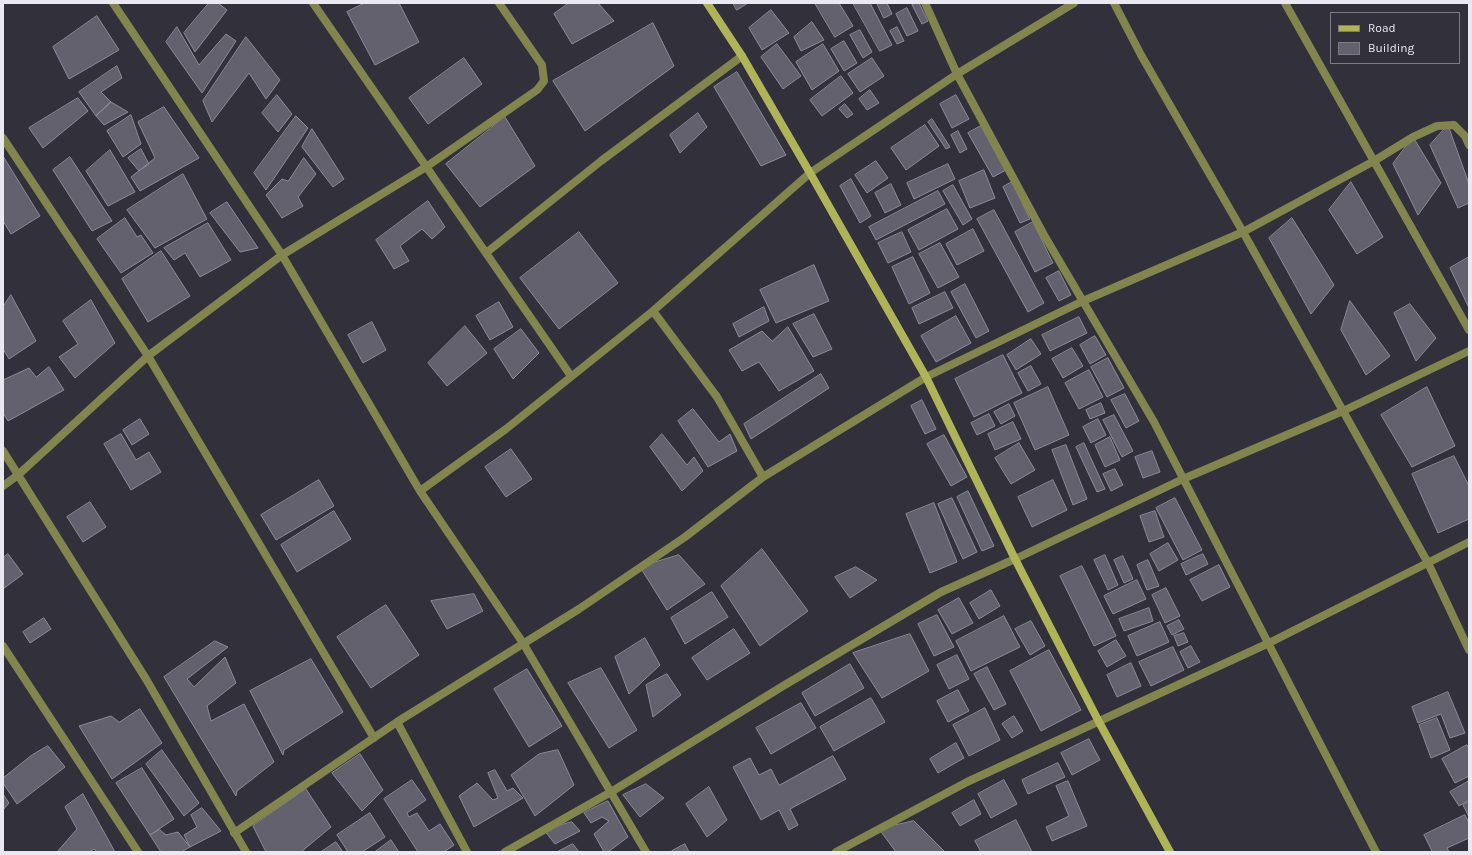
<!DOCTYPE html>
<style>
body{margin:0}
#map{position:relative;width:1472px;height:855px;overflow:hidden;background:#32303b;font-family:Karla,sans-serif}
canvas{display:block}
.frame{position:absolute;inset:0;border:4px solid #eae9f1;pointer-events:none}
.legend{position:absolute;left:1330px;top:12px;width:130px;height:52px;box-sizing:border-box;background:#32303b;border:1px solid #7c7a84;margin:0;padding:5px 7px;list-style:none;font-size:12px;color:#eae9f1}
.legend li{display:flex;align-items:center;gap:8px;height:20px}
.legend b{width:20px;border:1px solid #7c7a84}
</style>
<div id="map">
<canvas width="1472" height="855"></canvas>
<div class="frame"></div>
<ul class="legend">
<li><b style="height:5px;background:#b0b459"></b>Road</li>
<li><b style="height:11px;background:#63616e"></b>Building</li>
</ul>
</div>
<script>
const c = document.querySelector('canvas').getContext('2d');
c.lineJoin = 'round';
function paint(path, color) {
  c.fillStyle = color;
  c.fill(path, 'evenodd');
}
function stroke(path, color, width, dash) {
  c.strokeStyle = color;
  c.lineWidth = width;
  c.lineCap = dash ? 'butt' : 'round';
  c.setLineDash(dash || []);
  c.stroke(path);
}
const building = new Path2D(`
 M209 3H218L227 10 195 52 184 33Z
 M365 3H399L419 42 375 65 347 12Z
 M569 3H598L614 21 572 44 554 14Z
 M733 3H748L737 10Z
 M815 3H839L853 26 835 37Z
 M853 3H870L892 45 880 51Z
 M877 3H887L892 14 884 18Z
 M917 3H919L928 21 922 24 912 5Z
 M907 8 918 31 907 36 896 14Z
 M771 10 789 33 762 50 749 28Z
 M97 16 119 50 69 79 53 47Z
 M812 22 824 40 801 51 794 37Z
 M653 23 674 66 585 131 553 81Z
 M177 27 199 65 226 34 236 41 202 93 166 42Z
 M897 27 904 41 897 44 890 31Z
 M860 30 872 52 863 58 850 35Z
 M246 37 280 80 266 99 249 73 212 122 203 101Z
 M844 41 857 63 844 71 831 49Z
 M777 44 801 76 783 89 761 57Z
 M823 44 839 71 812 90 796 62Z
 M464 58 482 84 428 124 409 98Z
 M872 58 884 76 860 92 848 74Z
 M117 66 122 78 101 92 111 102 96 116 79 92Z
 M737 72 786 155 761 166 714 87Z
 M841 76 853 93 822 116 810 100Z
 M870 90 879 103 867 110 859 99Z
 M277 95 292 114 278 132 262 113Z
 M956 95 969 119 952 128 940 104Z
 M78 98 88 111 43 148 29 128Z
 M111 102 128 112 104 125 96 116Z
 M845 104 853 114 847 118 839 109Z
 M164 107 199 158 140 191 131 177 155 158 138 122Z
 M698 113 707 127 680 153 670 135Z
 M131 115 141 144 123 157 107 131Z
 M296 116 308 128 266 190 254 173Z
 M505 117 535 166 480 207 446 164Z
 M932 119 950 147 946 149 928 122Z
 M925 125 939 146 906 170 891 148Z
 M1448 125 1469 184V203L1458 208 1430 145Z
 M981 126 1006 170 993 177 968 133Z
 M312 129 344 179 333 187 302 147Z
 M958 131 967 149 960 153 951 135Z
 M1413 137 1441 183 1418 215 1393 164Z
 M141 149 149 164 139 171 128 158Z
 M110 150 135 192 108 206 86 171Z
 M3 156 40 216 11 234 3 221Z
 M70 157 112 221 92 231 53 170Z
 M304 158 316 174 298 197 303 206 282 218 266 195 282 179 288 181Z
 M876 161 888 178 867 193 855 175Z
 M948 164 955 179 914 199 907 183Z
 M984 170 995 198 970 208 959 181Z
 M183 174 207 219 155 248 127 210Z
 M851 179 871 216 860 223 840 186Z
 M1012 182 1030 219 1020 223 1003 187Z
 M1351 182 1383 237 1357 254 1329 210Z
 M891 184 901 205 885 213 875 193Z
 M953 185 972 219 963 225 943 191Z
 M938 191 945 204 876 240 869 227Z
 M428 201 445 227 432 239 422 229 400 246 409 261 394 269 376 240Z
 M227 202 258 248 240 252 210 213Z
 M947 209 958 229 919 250 908 230Z
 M994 210 1044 303 1028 312 977 219Z
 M125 218 137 237 141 235 153 253 121 273 97 239Z
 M1292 218 1334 285 1311 314 1269 238Z
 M1033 222 1053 263 1035 272 1015 232Z
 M208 223 231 260 200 277 185 253 174 260 164 248Z
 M973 229 984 251 957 265 946 244Z
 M579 232 618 283 559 329 520 278Z
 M902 232 911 252 888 263 878 243Z
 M940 243 959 277 938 288 919 254Z
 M161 251 190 296 148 322 122 279Z
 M913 257 930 293 909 304 892 267Z
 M1469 257V308L1450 268Z
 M814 265 829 301 776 323 760 290Z
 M1059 271 1071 295 1059 301 1046 278Z
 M965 284 989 331 976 338 951 292Z
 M945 292 953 308 919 324 912 308Z
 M11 295 36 341 9 359 3 349V307Z
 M91 300 115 343 75 378 59 357 78 344 63 321Z
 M1350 301 1390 356 1366 375 1341 330Z
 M499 302 513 327 490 340 476 316Z
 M1410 304 1436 338 1416 361 1394 313Z
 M764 307 769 321 739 337 733 324Z
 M814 314 832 349 813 357 793 324Z
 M956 316 971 343 936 362 921 336Z
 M1079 317 1087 333 1050 351 1042 335Z
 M372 322 386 350 363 363 348 335Z
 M465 326 487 353 447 386 428 363Z
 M788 327 814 371 779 391 759 362 742 371 729 350 762 331 772 341Z
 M521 329 539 353 513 379 494 349Z
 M1095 336 1106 355 1090 364 1080 345Z
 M1031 339 1041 354 1016 370 1007 355Z
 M1072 348 1083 366 1063 378 1052 359Z
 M1003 355 1022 393 974 417 955 379Z
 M1108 358 1124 388 1107 397 1091 367Z
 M1031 366 1041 384 1028 391 1018 373Z
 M49 367 64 390 8 421 3 413V380L29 368 36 377Z
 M1089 370 1103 397 1079 409 1065 383Z
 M821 374 829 388 751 439 744 424Z
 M1048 387 1069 435 1035 450 1014 403Z
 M1427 387 1455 446 1412 467 1381 415Z
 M1125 394 1139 421 1126 428 1111 400Z
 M922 400 936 429 925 434 911 406Z
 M1101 403 1105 413 1090 419 1086 410Z
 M1009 404 1015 416 1001 424 994 412Z
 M693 409 719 442 730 434 737 451 708 467 678 421Z
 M989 414 995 426 977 435 971 423Z
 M1114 415 1133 451 1122 457 1103 420Z
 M140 419 149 434 132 445 123 430Z
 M1098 419 1106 435 1091 443 1083 427Z
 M1013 422 1021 439 995 450 988 434Z
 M121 434 136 460 149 452 161 472 131 490 104 444Z
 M662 434 687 465 694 457 703 471 682 491 650 447Z
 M944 435 967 477 951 486 927 444Z
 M1110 437 1120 460 1105 467 1095 445Z
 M1019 443 1035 470 1011 484 995 458Z
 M1084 443 1105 489 1097 492 1076 447Z
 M1066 445 1087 499 1073 505 1052 450Z
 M511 449 532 479 506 497 485 467Z
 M1152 451 1160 472 1143 478 1135 457Z
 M1454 456 1469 486V519L1438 533 1412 474Z
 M1115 469 1123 485 1111 491 1103 474Z
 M319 480 334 506 276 540 261 515Z
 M1053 480 1067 510 1032 527 1018 497Z
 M968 491 994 546 982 551 957 497Z
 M952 498 977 552 963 559 938 504Z
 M1175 498 1202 550 1183 560 1156 508Z
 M90 502 106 527 83 542 67 517Z
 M934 503 957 562 930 573 906 514Z
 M334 511 351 539 297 572 281 545Z
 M1155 511 1164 537 1149 542 1140 516Z
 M1168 543 1178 560 1159 571 1150 554Z
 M762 549 808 611 760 646 721 586Z
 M8 554 23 574 3 589V558Z
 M1203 554 1208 564 1186 575 1181 564Z
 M679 555 705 584 667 610 640 567Z
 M1105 555 1118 585 1108 590 1094 560Z
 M1123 556 1133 579 1124 583 1114 560Z
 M1148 560 1159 586 1147 590 1137 565Z
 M1219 565 1230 587 1202 601 1190 580Z
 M1082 566 1116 636 1094 646 1060 576Z
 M856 567 877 580 850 598 835 577Z
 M1137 580 1146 599 1113 614 1104 596Z
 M1166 588 1180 616 1165 623 1152 595Z
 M991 590 1000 606 979 619 970 603Z
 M712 592 728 617 685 644 671 618Z
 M474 594 483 611 447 629 431 601Z
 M959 598 973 623 952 634 938 610Z
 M386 605 419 655 371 688 337 637Z
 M1149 608 1153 621 1124 631 1119 619Z
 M937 615 954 647 934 656 918 624Z
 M1004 616 1020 647 971 671 956 641Z
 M44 618 51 629 30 643 23 632Z
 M1179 620 1184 629 1172 635 1167 626Z
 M1031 621 1045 646 1030 655 1015 629Z
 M1160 622 1169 642 1137 656 1128 636Z
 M734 629 750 653 707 680 692 658Z
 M1184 633 1188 642 1178 646 1174 636Z
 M910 634 929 671 882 698 853 653Z
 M645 638 660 665 629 694 615 657Z
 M1116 640 1126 656 1107 667 1098 651Z
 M215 641 228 647 187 679 194 687 225 657 236 683 207 706 211 721 244 704 274 762 237 791 236 796 164 677Z
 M1191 646 1200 662 1188 668 1180 652Z
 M1173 647 1184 670 1151 686 1139 662Z
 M1049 650 1081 710 1041 731 1010 671Z
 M957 655 969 679 949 689 937 665Z
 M311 659 343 712 284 750 283 755 250 691Z
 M1131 663 1141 686 1117 697 1107 675Z
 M850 664 864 688 815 716 802 693Z
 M987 667 1006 704 994 710 974 674Z
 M601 668 637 730 609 748 568 683Z
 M527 669 562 726 529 747 494 689Z
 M667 674 681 695 653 717 646 685Z
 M958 690 969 711 948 722 937 701Z
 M1448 692 1465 733 1450 738 1441 714 1418 723 1412 707Z
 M871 698 885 722 834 751 820 727Z
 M801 703 816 728 771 754 756 728Z
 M985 708 1000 740 969 756 953 725Z
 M140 709 162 743 112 779 79 726 111 716 119 722Z
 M1014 716 1023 731 1012 738 1002 724Z
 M1437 718 1450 750 1431 758 1419 725Z
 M1089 739 1100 760 1072 775 1061 753Z
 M956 743 964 758 938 773 930 759Z
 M1467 745 1469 748V776L1455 783 1442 759Z
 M48 746 65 767 17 804 3 783V778L32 755Z
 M162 750 199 803 184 816 146 764Z
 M558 750 574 785 535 816 511 775 539 754Z
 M360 754 383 790 362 811 332 773Z
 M833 756 846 779 790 809 798 825 789 830 779 810 761 820 733 767 750 758 759 775 771 769 779 785Z
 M1058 763 1065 777 1028 794 1022 780Z
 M142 768 174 819 150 835 116 783Z
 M495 770 507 791 513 788 523 798 474 827 459 796 477 783 493 800 498 798 488 773Z
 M412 780 426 800 407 813 409 817 417 813 429 831 440 824 454 845 444 852H418L384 799Z
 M1004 780 1017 804 991 818 978 794Z
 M1068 781 1087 826 1052 841 1046 827 1069 816 1056 786Z
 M1469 781V800L1459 806 1450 792Z
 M646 784 664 798 640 817 623 795Z
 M709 787 727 820 707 837 686 804Z
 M306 789 331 827 301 852H266L253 826Z
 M3 794 9 803 3 810Z
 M83 794 115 852H97L94 849 89 852H57L77 829 65 807Z
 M974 800 981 814 960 826 952 813Z
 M608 801 628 837 608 852H604L594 834 609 821 602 817 591 823 584 813Z
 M1469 802V817L1463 805Z
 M202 808 221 831 190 847 184 835 197 827 191 815Z
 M370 813 385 837 362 852H348L337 835Z
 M1465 815 1469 823V838L1447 848 1449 852H1430L1432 851 1424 835Z
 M1016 820 1032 852H981L975 841Z
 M914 821 945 852H896L879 829Z
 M572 822 580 831 555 844 544 830Z
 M160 830 166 835 178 832 190 847 181 852H161L150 835Z
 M391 840 399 852H375Z
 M336 842 343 852H321Z
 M573 844 579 852H557Z
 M685 844 689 852H672V851Z`);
const street = new Path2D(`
 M113 3 282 255 420 491 523 643 646 852
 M313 3 571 376
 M925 3 957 74 1044 235 1154 422 1376 852
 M1114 3 1141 55 1243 232 1428 563 1469 650
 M1285 3 1469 330
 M3 138 148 356 374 738
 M486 253 601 161 742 56
 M653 311 717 397 763 477
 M3 451 146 679 246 852
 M3 486 18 475 148 356 282 255 426 167 537 90 544 81 542 65 499 3
 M420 491 506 429 653 311 810 173 957 74 1074 3
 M3 646 138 852
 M397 722 579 609 685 537 763 477 926 377 1083 301 1243 232 1374 161 1413 137 1437 126 1454 125 1465 136 1469 145
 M234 833 397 722 467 852
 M505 852 611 792 783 686 941 592 1015 559 1183 479 1343 411 1469 351
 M836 852 967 782 1269 643 1469 542`);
const secondary = new Path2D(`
 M707 3 742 56 810 173 926 377 1015 559 1099 722 1170 852`);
paint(building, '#63616e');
stroke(building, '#8c8a97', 1);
stroke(street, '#82854e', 8);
stroke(secondary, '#b0b459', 8);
</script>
